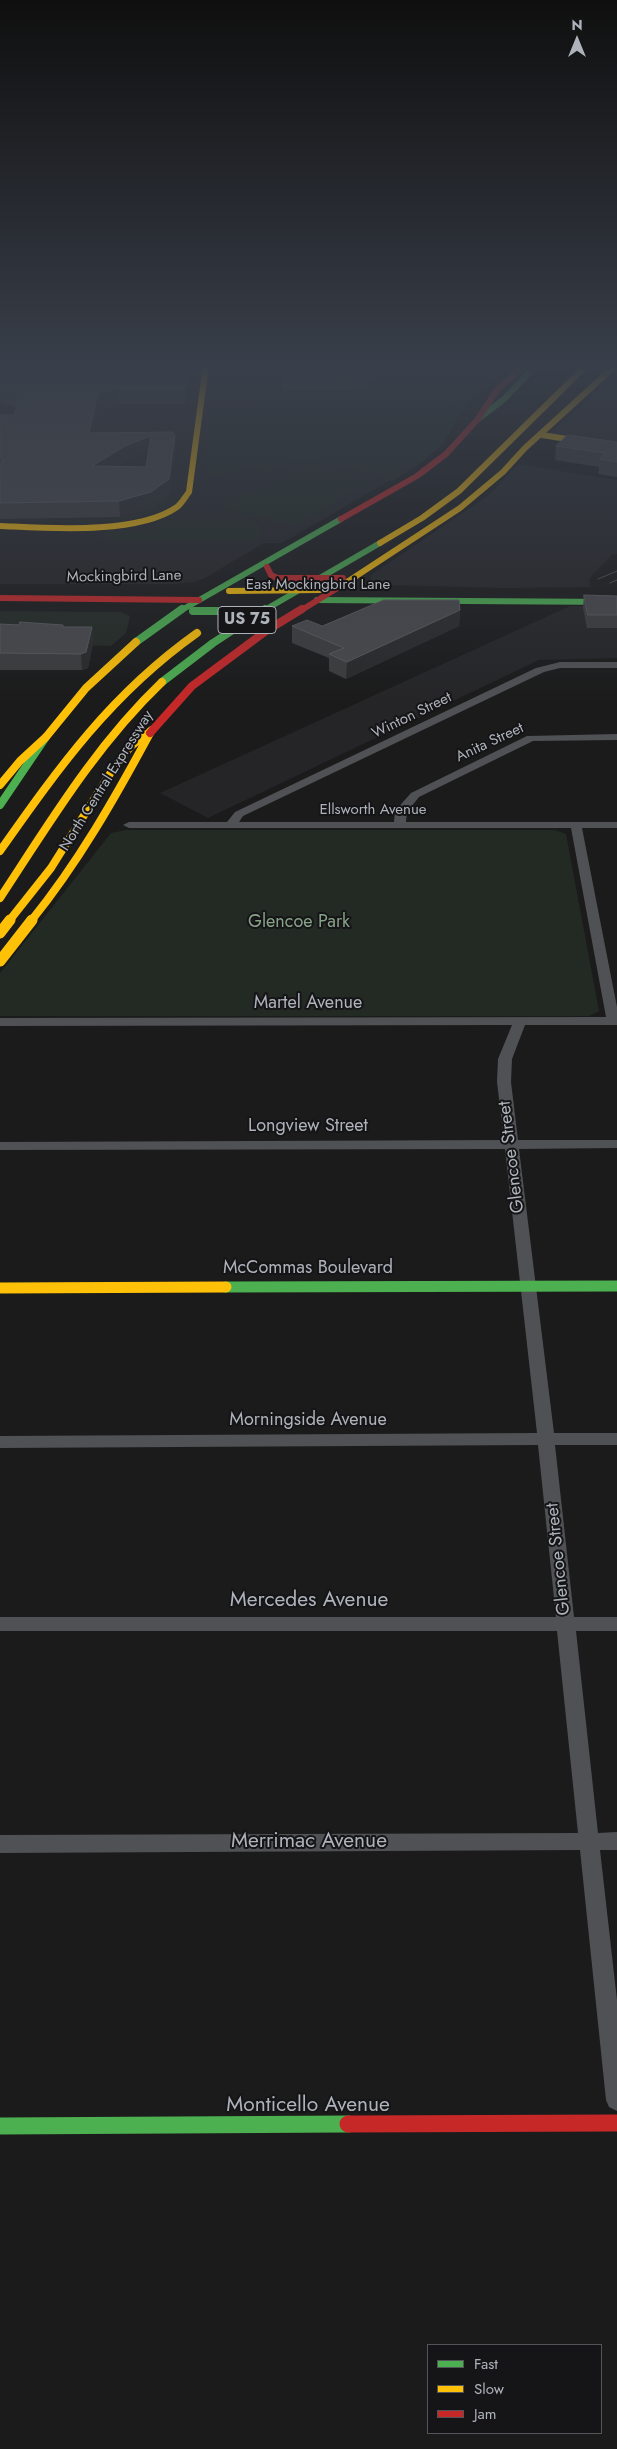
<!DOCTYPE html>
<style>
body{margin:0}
#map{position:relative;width:617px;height:2449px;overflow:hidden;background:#1b1b1b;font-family:Jost,sans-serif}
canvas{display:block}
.legend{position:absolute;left:427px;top:2344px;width:175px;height:90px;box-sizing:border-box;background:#151517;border:1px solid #525458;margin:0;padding:6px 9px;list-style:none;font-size:15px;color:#aeb2ba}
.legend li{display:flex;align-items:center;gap:10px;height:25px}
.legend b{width:25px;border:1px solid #525458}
.north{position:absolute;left:552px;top:15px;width:50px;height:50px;-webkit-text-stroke:4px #151517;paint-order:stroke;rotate:0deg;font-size:14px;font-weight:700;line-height:20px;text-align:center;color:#aeb2ba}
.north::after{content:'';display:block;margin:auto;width:18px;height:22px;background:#aeb2ba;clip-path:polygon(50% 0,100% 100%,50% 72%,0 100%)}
</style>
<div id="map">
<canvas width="617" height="2449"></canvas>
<ul class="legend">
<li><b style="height:6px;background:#4caf50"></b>Fast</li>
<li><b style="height:6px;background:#ffc107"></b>Slow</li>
<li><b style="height:6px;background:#c62828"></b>Jam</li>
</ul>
<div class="north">N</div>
</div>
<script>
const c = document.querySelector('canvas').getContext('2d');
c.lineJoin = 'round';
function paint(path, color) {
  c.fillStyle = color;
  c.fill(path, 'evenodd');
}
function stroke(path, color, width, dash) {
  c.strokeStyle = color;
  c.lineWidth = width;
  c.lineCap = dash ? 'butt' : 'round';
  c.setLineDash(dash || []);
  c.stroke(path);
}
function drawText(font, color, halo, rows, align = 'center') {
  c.font = font + ' Jost,sans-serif';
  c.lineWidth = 4;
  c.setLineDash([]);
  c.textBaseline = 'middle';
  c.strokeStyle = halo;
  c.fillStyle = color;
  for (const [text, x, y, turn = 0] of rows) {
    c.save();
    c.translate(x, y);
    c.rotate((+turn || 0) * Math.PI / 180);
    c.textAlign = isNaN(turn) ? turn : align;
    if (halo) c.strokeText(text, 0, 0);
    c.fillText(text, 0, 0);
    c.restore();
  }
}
const built = new Path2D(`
 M0 365H513L467 403 443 444 422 462 282 543H264L205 578 194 582 175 584H0Z
 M617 373V444L549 434Z
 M518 464 617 480V554H613L592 575 589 581 591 587 506 588 382 585 370 581 371 575 489 495Z
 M570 606H617V658L539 660 208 818 160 793Z`);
const green = new Path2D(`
 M458 376 473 379 456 400H448L445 403 459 405 462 410 443 444 422 462 393 481 307 460 298 461 269 474 251 470 207 478 212 409 237 410 259 406 283 396H375L372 377Z
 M304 462 377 479 294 526 220 507Z
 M171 484H177C171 532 65 522 30 522L33 508 42 519C80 519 127 524 160 504L158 503 170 490Z
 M162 521H250L260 524 261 540H103L104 532 110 530H154L156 523Z
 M0 611 121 612 130 616 126 633 111 646 0 643Z
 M126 830H555L566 834 599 1011 589 1016H0V973L111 833Z`);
const street = new Path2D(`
 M0 370H33L37 372 33 374H0Z
 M106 370H205L209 372 205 374H103L102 372Z
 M560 662H617V668H560L544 672 243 816 239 822H394L395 811 411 793 527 736 617 734V740L533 741 419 797 407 812 406 822H617V828H582L617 1007V1025H525L512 1059 511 1082 518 1140H617V1148L519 1149 554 1433H617V1445H555L574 1617H617V1631H576L598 1833 617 1832V1850H600L617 2000V2111L609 2107 606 2100 580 1850 0 1853V1835L578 1833 557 1631H0V1617H556L538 1445 0 1448V1436L537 1433 505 1149 0 1150V1142L504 1140 497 1082 498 1059 512 1025 0 1026V1018L606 1017 571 828H129L123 825 129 822H227L235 812 536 668Z`);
const fastFar3 = new Path2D(`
 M478 419 503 400 537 365
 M317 600 617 602
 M180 611 341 519
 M263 611 380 543`);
const fastFar2 = new Path2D(`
 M136 642 182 609
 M162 682 213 643 265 609
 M0 805 46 737`);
const fastFar1 = new Path2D(`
 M226 1287 617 1286`);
const fast = new Path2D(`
 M0 2126 348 2124`);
const slowFar2 = new Path2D(`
 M542 435 617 447
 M0 526C48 528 137 535 177 507 182 503 185 497 189 492L206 365
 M380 543 422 518 459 491 587 365
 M344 584 460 508 503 472 525 448 616 365`);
const slowFar1 = new Path2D(`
 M0 785 20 761 46 737 86 688 136 642
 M0 851C60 766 111 694 197 633
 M0 898C50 822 96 745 162 682
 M9 921 51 868 113 769 131 746 152 730
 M31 921C78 863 115 798 150 733`);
const slow = new Path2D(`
 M0 933 10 920
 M0 961 32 920
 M0 1288 226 1287`);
const jamFar2 = new Path2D(`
 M341 519 417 476 446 454 478 419 497 390 524 365
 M0 598 199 600
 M300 611 344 584`);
const jamFar1 = new Path2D(`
 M150 733 192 686 266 631 302 609`);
const jam = new Path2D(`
 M348 2124 617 2123`);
const tram = new Path2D(`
 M598 579 617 571
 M610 583 617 580`);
const fastBridgeFar1 = new Path2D(`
 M201 611H236`);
const fastBridge = new Path2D(`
 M193 611H239L265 621`);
const slowBridge = new Path2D(`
 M229 591 320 590`);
const jamBridge = new Path2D(`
 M267 567 271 575 277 578H343`);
const wall = new Path2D(`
 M0 365H104L130 374 188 381 185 404H119L98 408 93 432 173 435 176 450 169 494 152 508 120 517 0 519V415H14L16 407 0 402V377L12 374 15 367 0 366ZM148 452 146 467 118 466 126 461Z
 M282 365H434V375H378V390L369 391 282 390Z
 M617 442V477L598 474 599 467 555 460 556 446Z
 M584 595 617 596V628H587L583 608Z
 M460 610 459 626 346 679 329 671V658L292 643V626H322Z
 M0 624 63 625V627H92L93 643 88 668 82 670H0Z`);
const shadedWall = new Path2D(`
 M188 367V381L185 404V389Z
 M378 376V390L369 391V378Z
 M119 389V404L98 408 90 448 89 433 98 393Z
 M173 432 174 445 175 435 176 450 169 494 152 508 120 517 119 501Z
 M151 436 152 451 126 461 93 482 92 466 125 446Z
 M460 610 459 626 346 679 347 662Z
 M92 627 93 643 88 668 82 670 81 654Z`);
const building = new Path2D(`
 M15 365H103L130 374 132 367 158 365 188 367 185 389H119L98 393 89 433 173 432V435H175L169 479 151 492 119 501 0 503V469L3 459 0 457V415H14L20 394 0 388V377L1 374H12ZM151 436 146 467 92 466 125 446Z
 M282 365H377L378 376 369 378 282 377Z
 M568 435 617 442V462L600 459 605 453 556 446Z
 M584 595 617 596V615H588Z
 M384 600H459L460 610 347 662 329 654 344 648 292 626 307 620 322 626Z
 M20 622 63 625V627H92L86 652 81 654 0 653V624L19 625Z`);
const farStreetnames = [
 ["Mockingbird Lane",124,577,-1],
 ["East Mockingbird Lane",318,585],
 ["Winton Street",412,716,-26],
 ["Anita Street",490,743,-25],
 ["North Central Expressway",107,781,-58],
 ["Ellsworth Avenue",373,810]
];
const shields = [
 [247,620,58]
];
const shieldNames = [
 ["US 75",247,620]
];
const parkNames = [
 ["Glencoe Park",299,923]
];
const streetNames = [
 ["Martel Avenue",308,1004],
 ["Longview Street",308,1127],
 ["Glencoe Street",512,1157,-97],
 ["McCommas Boulevard",308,1269],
 ["Morningside Avenue",308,1421],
 ["Glencoe Street",559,1559,-96]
];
const nearStreetnames = [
 ["Mercedes Avenue",309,1601],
 ["Merrimac Avenue",309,1842],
 ["Monticello Avenue",308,2106]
];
paint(built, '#252527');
paint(green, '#232a24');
paint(street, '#505154');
stroke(fastFar3, '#4caf50', 6);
stroke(fastFar2, '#4caf50', 8);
stroke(fastFar1, '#4caf50', 11);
stroke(fast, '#4caf50', 17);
stroke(slowFar2, '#ffc107', 6);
stroke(slowFar1, '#ffc107', 8);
stroke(slow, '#ffc107', 11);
stroke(jamFar2, '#c62828', 6);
stroke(jamFar1, '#c62828', 8);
stroke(jam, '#c62828', 17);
stroke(tram, '#505154', 1);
stroke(fastBridgeFar1, '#4caf50', 6);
stroke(fastBridge, '#4caf50', 8);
stroke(slowBridge, '#ffc107', 6);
stroke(jamBridge, '#c62828', 6);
paint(wall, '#3d3d3e');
paint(shadedWall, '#2a2a2b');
paint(building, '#49494c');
stroke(building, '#595a5d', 1);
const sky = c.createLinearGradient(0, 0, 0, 708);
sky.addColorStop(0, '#0f0f0f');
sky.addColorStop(0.52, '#393f4a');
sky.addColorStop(1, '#393f4a00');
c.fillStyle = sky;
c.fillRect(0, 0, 617, 708);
drawText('15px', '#aeb2ba', '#151517', farStreetnames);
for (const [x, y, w] of shields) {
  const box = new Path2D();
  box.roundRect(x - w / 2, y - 13.5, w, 27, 4);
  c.fillStyle = '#151517';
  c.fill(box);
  stroke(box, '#aeb2ba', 1);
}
drawText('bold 16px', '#aeb2ba', null, shieldNames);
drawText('18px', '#88a288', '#151517', parkNames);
drawText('18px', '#aeb2ba', '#151517', streetNames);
drawText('21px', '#aeb2ba', '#151517', nearStreetnames);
</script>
